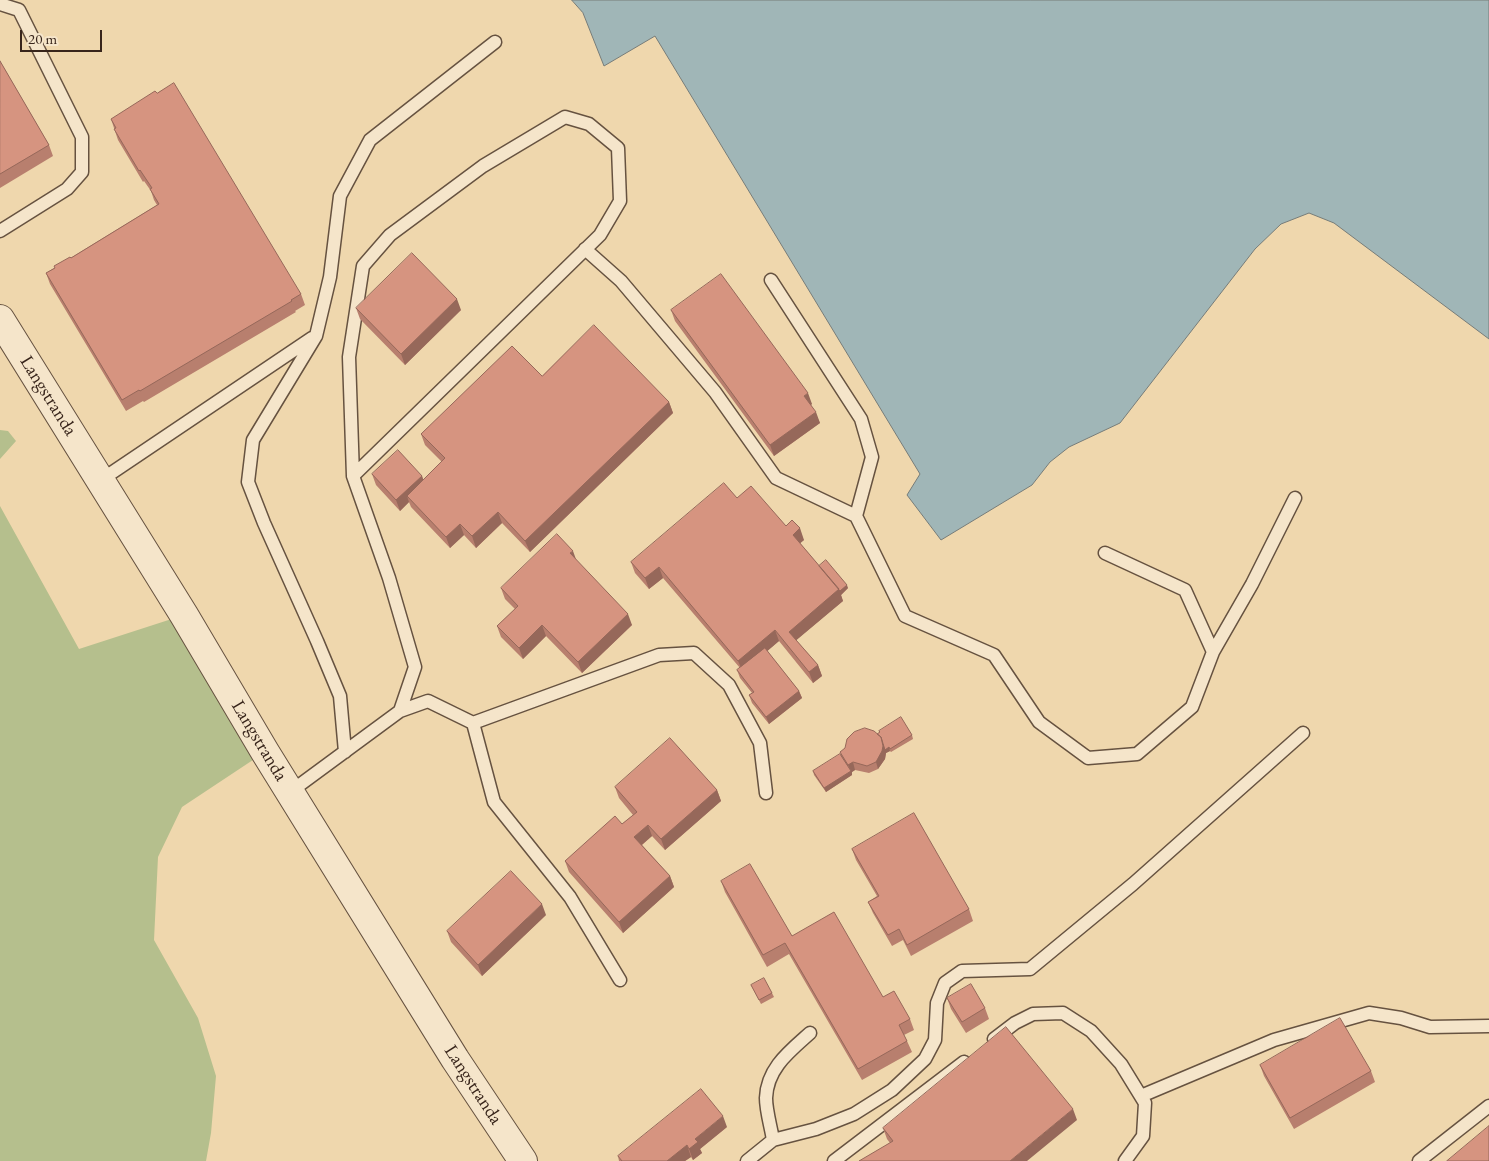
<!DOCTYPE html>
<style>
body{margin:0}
#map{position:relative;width:1489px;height:1161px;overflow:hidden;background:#efd7ad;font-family:"EB Garamond",serif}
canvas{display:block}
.scale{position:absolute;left:20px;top:30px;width:82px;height:22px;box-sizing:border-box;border:2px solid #38251b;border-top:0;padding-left:6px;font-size:15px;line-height:18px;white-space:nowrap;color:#38251b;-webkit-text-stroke:4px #f5e5ca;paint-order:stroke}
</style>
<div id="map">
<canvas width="1489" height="1161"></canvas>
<div class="scale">20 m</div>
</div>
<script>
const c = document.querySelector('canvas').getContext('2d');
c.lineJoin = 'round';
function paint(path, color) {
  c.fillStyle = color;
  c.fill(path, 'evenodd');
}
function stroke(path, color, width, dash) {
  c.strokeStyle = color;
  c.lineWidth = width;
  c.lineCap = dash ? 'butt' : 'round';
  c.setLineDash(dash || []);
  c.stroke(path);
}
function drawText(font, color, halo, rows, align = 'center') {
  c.font = font + ' "EB Garamond",serif';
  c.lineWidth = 4;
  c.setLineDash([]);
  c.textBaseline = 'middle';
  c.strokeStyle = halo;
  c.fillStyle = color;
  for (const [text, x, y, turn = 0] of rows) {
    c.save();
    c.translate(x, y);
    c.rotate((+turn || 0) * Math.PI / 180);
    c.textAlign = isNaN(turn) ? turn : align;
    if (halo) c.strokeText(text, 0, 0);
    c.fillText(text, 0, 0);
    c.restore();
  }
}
const green = new Path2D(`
 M0 430 8 431 16 441 0 459Z
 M0 506 79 649 184 615 265 752 182 807 158 857 154 940 198 1018 216 1076 211 1133 206 1161H0Z`);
const water = new Path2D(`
 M572 0H1489V339L1334 223 1309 213 1281 224 1255 249 1120 423 1069 447 1050 462 1032 485 941 540 907 495 920 474 655 36 604 66 583 13Z`);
const service = new Path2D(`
 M0 4 19 10 82 137V172L67 189 0 231
 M585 249 621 281 715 392 776 478 856 516
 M771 280 861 419 872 457 856 516 905 616 994 655 1039 722 1088 758 1137 754 1192 707 1213 652 1185 590 1105 553
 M353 476 600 235 620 201 618 148 589 124 565 117 483 166 390 235 363 266 349 357 353 476 389 578 415 667 400 711
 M101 480 312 338
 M1213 652 1252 584 1295 498
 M473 723 659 655 694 653 729 685 760 743 766 793
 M345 752 340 696 317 641 264 523 248 482 253 440 316 336 330 277 340 196 370 140 495 42
 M290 792 400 711 428 701 473 723 494 802 570 897 620 980
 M994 1039 1015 1023 1033 1014 1063 1013 1091 1031 1121 1064 1145 1103 1143 1136 1125 1161
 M1141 1096 1274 1040 1369 1013 1401 1018 1430 1027 1489 1026
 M773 1140C771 1127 766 1111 766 1098 767 1068 790 1051 810 1033
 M747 1161 773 1140 816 1129 854 1114 892 1090 925 1059 935 1040 937 1003 945 983 962 971 1030 969 1133 884 1303 733
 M834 1161 964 1062
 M1419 1161 1489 1106`);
const tertiary = new Path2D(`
 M0 319 184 615 265 752 455 1059 523 1161`);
const wall = new Path2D(`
 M0 61 49 145 53 156 0 188Z
 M111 119 301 294 305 305 295 311 296 312 144 402 143 401 126 411 50 284 46 273 157 205 154 200 151 191 144 181 143 182 118 140Z
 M356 308 461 310 405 365 360 319Z
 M671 310 812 404 811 405 820 423 774 456 675 321Z
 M542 376 669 402 673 413 530 552 502 523 476 548 464 535 450 548 411 507 409 502 400 511 376 485 372 474 422 476 423 480 442 462 425 445 421 434Z
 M737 498 786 526 804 540 800 543 819 566 848 588 841 595 843 601 796 640 818 665 822 676 813 683 779 641 767 651 799 691 802 698 769 724 752 703 749 695 752 693 740 678 737 670 740 668 663 578 649 589 635 573 631 562Z
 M576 560 632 625 582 673 546 636 523 659 501 637 497 626 515 609 505 599 501 588Z
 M879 731 912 735 913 739 891 752 890 751 886 753 885 759 878 769 869 773 855 770 852 772V775L826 792 814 775 813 771 841 755 840 752 880 733Z
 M615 787 717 790 721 801 665 850 652 836 642 845 670 876 674 887 623 933 569 872 565 861 622 824 633 815 619 798Z
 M852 849 969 909 973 921 911 956 903 940 892 946 873 913 868 902 877 896 856 860Z
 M721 881 792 936 883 997 910 1019 914 1030 904 1035 907 1041 912 1052 862 1080 789 954 767 967 725 892Z
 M546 915 482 976 451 942 447 931Z
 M751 985 772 993 774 997 761 1004Z
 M947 998 985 1008 989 1019 966 1033 951 1009Z
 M1260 1065 1371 1071 1375 1082 1294 1129 1264 1076Z
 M1077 1120 890 1143 887 1139 883 1128Z
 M727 1127 700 1149 702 1153 693 1160 691 1157 685 1161H619L618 1156Z`);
const shadedWall = new Path2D(`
 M457 299 461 310 405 365 401 354Z
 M808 393 812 404 808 407 804 396Z
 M669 402 673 413 530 552 525 541Z
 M816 412 820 423 774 456 770 445Z
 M422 476 426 487 407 496 409 502 400 511 396 500Z
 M498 512 502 523 476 548 472 536Z
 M460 524 464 535 450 548 446 537Z
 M800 528 804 540 797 546 793 535Z
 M573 551 577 562 570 553Z
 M659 567 663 578 649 589 645 578Z
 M847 585 848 588 841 595 843 601 793 643 789 632 839 589Z
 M628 614 632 625 582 673 578 662Z
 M542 625 546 636 523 659 519 648Z
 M775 630 779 641 743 672 738 661Z
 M818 665 822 676 813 683 809 672Z
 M799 691 802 698 769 724 766 717Z
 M883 744 889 747 890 751 886 753 885 759 878 769 876 762Z
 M853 762 855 770 852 772V775L826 792 824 788 851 771 848 765Z
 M717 790 721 801 665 850 661 839Z
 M648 825 652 836 638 848 634 837Z
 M670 876 674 887 623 933 619 922Z
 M542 904 546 915 482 976 478 965Z
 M1073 1109 1077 1120 1027 1161H1010Z
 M723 1116 727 1127 700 1149 702 1153 693 1160 689 1149 695 1139Z
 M687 1145 691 1157 685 1161H667Z`);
const building = new Path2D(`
 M0 61 49 145 0 174Z
 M174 83 301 294 291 300 292 301 140 391 139 390 122 400 46 273 55 268 54 266 70 257 71 258 159 204 150 189 152 188 140 170 139 171 114 129 116 128 111 119 155 91 157 93Z
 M412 253 457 299 401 354 356 308Z
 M721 274 808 393 804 396 816 412 770 445 671 310Z
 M594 325 669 402 525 541 498 512 472 536 460 524 446 537 407 496 445 458 421 434 512 346 542 376Z
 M398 450 422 476 396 500 372 474Z
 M724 483 737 498 751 486 786 526 792 520 800 528 793 535 839 589 789 632 818 665 809 672 775 630 738 661 659 567 645 578 631 562Z
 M557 534 573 551 570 553 628 614 578 662 542 625 519 648 497 626 518 606 501 588Z
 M826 560 847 585 840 591 819 566Z
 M765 648 799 691 766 717 749 695 754 692 737 670Z
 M901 717 912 735 890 749 889 747 885 750 881 737 877 734 880 732 879 731Z
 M865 728 874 731 881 737 883 746 882 751 876 762 867 766 853 762 848 765 840 752 845 748 847 739 854 732Z
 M670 738 717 790 661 839 648 825 634 837 670 876 619 922 565 861 615 816 622 824 637 812 615 787Z
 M840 754 851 771 824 788 813 771Z
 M914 813 969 909 907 945 899 929 888 935 868 902 879 896 852 849Z
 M750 864 792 936 834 912 883 997 894 991 910 1019 899 1025 907 1041 858 1069 785 943 763 955 721 881Z
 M511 871 542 904 478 965 447 931Z
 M764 978 772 993 759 1000 751 985Z
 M971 984 985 1008 962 1022 947 998Z
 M1340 1018 1371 1071 1290 1118 1260 1065Z
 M1006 1027 1073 1109 1010 1161H859L893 1141 883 1128Z
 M701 1089 723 1116 695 1139 698 1142 689 1149 687 1145 667 1161H622L618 1156Z
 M1489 1126V1161H1447Z`);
const streetNames = [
 ["Langstranda",48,396,58],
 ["Langstranda",259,741,59],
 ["Langstranda",473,1085,57]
];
paint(green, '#b5bf8d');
paint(water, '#a0b6b7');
stroke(water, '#767c79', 1);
stroke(service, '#665240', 15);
stroke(tertiary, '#665240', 30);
stroke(service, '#f5e5ca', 12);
stroke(tertiary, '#f5e5ca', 28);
paint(wall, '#b87f6e');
paint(shadedWall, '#96685a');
paint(building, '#d69480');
stroke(building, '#96685a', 1);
drawText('19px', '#38251b', '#f5e5ca', streetNames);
</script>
